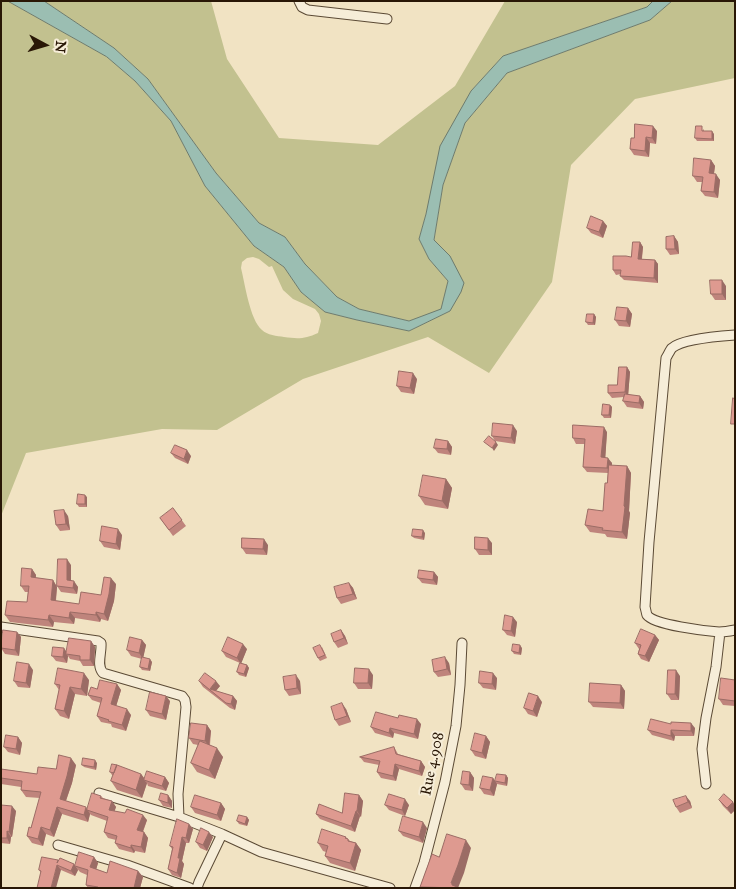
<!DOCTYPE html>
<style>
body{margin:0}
#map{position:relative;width:736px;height:889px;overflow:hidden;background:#f1e3c3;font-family:"IM FELL Great Primer",serif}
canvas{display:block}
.frame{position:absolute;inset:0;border:2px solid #291706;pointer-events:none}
.north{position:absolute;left:20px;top:20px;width:50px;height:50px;-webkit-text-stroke:4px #f6edd8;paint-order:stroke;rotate:96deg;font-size:14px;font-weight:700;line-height:20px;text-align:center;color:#291706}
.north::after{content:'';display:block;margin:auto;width:18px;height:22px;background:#291706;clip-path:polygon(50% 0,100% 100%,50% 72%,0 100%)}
</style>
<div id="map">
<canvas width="736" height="889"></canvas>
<div class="frame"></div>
<div class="north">N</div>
</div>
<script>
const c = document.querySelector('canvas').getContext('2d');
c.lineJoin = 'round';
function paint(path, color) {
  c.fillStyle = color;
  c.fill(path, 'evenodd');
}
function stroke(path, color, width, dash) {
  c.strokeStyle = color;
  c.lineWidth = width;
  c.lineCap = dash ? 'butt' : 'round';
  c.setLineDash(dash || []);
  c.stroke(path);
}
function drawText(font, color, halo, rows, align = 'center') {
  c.font = font + ' "IM FELL Great Primer",serif';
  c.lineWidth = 4;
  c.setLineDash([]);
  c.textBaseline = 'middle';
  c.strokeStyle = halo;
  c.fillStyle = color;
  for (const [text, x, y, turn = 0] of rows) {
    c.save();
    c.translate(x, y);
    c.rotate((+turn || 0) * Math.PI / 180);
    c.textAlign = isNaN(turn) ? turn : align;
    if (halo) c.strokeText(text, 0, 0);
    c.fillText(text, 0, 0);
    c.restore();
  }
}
const green = new Path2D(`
 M1 1H8L107 57 135 81 171 121 205 186 254 246 284 267 301 292 325 312 357 320 409 331 450 311V256L434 241 443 185 465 123 507 73 650 20 672 1H735V78L635 99 571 165 552 282 489 373 428 337 303 379 217 430 162 429 26 453 1 516ZM253 257 259 259 269 267 272 266 283 290 293 299 315 309 319 314 321 321 318 333C305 339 298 339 284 337 277 336 267 335 262 330 250 320 245 284 241 268L242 262 247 258Z
 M44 1H211L227 59 279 138 378 145 455 86 505 1H653L647 7 503 56 471 91 426 214 419 239 429 259 448 281 441 310 409 321 359 309 337 297 305 264 285 237 259 223 216 173 148 79 114 48Z`);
const water = new Path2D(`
 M8 1H44L114 48 148 79 216 173 259 223 285 237 305 264 337 297 359 309 409 321 441 309 448 281 429 259 419 239 426 214 440 146 471 91 503 56 647 7 653 1H672L650 20 507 73 465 123 443 185 434 240 450 256 464 283 461 292 450 311 409 331 357 320 325 312 301 292 284 267 254 246 205 186 171 121 135 81 107 57Z`);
const street = new Path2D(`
 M299 1 302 7 308 10 387 19
 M735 335C721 336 682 339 672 348 670 350 668 355 666 358L649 542 645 607C646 610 646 612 647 615 654 625 706 631 719 632 724 632 730 631 735 630
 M1 627 98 641 101 643C102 653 96 665 103 673L182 696 185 700 186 707 178 794 179 817
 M706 784 702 749 706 718 716 667 720 632
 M99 793 179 817 222 834 261 852 390 888
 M58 845 127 865 190 888
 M197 888 199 882 222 834
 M415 888 424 863 445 782 456 726 460 685 462 643`);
const wall = new Path2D(`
 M704 129V131L714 134V141H697L695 138Z
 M657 131 656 144 650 143 649 157 634 155 630 149 634 138Z
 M711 160 715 166 714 174 720 180 718 198 705 196 701 191 702 182H697L693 176Z
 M603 221 607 226 603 238 591 233 587 228Z
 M674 236 678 242 679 254 670 255 666 249Z
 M640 242 643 247 642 259 655 260 658 264V283L624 280 620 276 621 274 616 275 613 270 631 257Z
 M726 286V300H715L711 294Z
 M628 308 632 314 630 327 619 326 615 320Z
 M594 314 596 317 595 325H588L586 322Z
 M627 367 630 372 628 395 640 396 644 402 643 409 627 407 623 401 624 397 612 398 608 393 617 385Z
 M417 379 414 394 401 392 397 386Z
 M610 405 612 407 611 418H604L602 415Z
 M517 431 515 444 495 441 492 436Z
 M607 432 605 458 612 463V466H627L631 473 629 511 630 513 627 539 607 537 605 534 590 532 585 525 603 511 607 483 608 473 587 472 583 467 585 444H576L573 438Z
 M448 441 452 447 451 455 438 453 434 448Z
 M171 453 191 456 188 464 175 458Z
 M446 479 452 488 448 509 425 505 419 496Z
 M87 497V507H79L77 504Z
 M173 508 186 526 173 536 160 518Z
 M68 516 70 530 60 531 56 525Z
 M425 533 424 540 414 538 412 536Z
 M122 535 120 550 104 547 100 541Z
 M492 543V555H479L475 549Z
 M268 545 267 555 246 554 242 548Z
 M71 565V580L78 587 77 594 61 592 57 586Z
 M32 569 36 575V578L53 580 57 587 56 601 79 604 101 595 116 584 114 601 108 621 101 619 100 622 75 618 74 624 54 622 53 627 10 622 5 615 27 602 28 592H25L21 586Z
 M434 572 438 577 437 585 422 583 418 578Z
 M349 583 353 588 357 599 341 604 337 598Z
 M517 622 515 637 507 635 503 630Z
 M341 630 345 636 348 644 338 648 334 642Z
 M17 632 21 637 19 656 5 654 1 648Z
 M655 635 659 640 649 662 641 659 638 654 639 649 635 643Z
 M142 640 146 645 143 657 152 662 150 671 142 670 140 667 142 659 131 656 127 650Z
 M91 641 95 647 94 666H83L80 661 70 659 68 656 67 663 56 661 52 656 67 651Z
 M322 647 327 658 320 661 318 658Z
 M522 648 521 655 514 654 512 651Z
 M247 649 241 663 247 665 249 668 246 677 239 675 237 672 240 663 226 657 222 651Z
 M449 663 451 675 438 677 434 672Z
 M33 670 30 688 18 687 14 681Z
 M373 675 372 689H358L354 683Z
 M680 676 679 700H671L667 694Z
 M497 678 496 690 483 688 479 683Z
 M89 680 87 696 75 694 69 719 60 716 55 709 59 690 55 684Z
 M735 680V706L723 705 719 699Z
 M199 681 220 686 216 691 233 696 237 701 235 710 230 708 203 687Z
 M300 681 301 694 289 696 285 690Z
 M117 684 121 690 116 706 131 715 126 731 112 727 111 724 101 722 97 716 101 703 92 700 88 695Z
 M621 685 625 691 624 709 593 707 589 702Z
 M170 701 166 720 150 716 146 710Z
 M542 702 537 717 528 714 524 708Z
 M346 709 351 722 339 726 335 720Z
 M421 724 418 739 394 733 393 738 375 733 371 727Z
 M671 724 695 728 694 736H675L674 741 652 735 648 730Z
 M207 725 211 731 210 745 223 757 215 779 197 772 191 763 198 745 193 744 189 738Z
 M486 736 490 742 486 759 475 756 471 750Z
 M18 737 22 743 20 755 8 752 4 747Z
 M394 747 398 754 421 761 425 767 422 776 399 769 396 781 381 778 377 772 379 765 364 762 360 757Z
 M97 763 96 770 84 767 82 765Z
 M76 765 72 783 66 801 87 809 101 796 103 798 112 801 116 807 114 811 147 820 143 832H144L148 838 145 853 135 851 134 853 119 849 115 843 116 840 108 838 104 832 107 821 91 815 90 814 88 822 62 814 54 837 46 834 43 846 32 843 27 836 31 828 40 798 26 797 21 790V787L1 784V769L37 774 56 769Z
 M110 772 141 774 145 779 165 777 169 783 166 791 148 786 147 783 142 798 117 790 111 781 113 775H112Z
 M470 772 474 778 473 791 465 790 461 784Z
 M506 775 508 778 507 786 497 784 495 781Z
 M493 778 497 784 494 796 484 794 480 788Z
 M168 795 172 801V808L163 806 159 800Z
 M359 795 363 801 361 817 360 816 355 832 320 819 316 814 342 813Z
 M719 800 733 802 735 806V810L731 814 723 806Z
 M690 801 692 808 680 813 676 807Z
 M221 803 225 809 221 821 195 813 191 807Z
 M1 805 16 811 12 837H11L10 844 1 843Z
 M385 805H409L405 816 389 810Z
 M247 817 249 820 247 826 239 824 237 821Z
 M189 824 193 829 189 843H186L182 861 184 864 181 878 172 875 168 869 172 849 170 846Z
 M427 828 423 843 403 836 399 831Z
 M213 837 207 851 200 848 196 842Z
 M346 837 350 841 356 843 361 850 355 871 330 863 325 856 326 852 323 851 318 843Z
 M42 857 74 864 78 870 75 876 61 870 41 873 39 870Z
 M94 857 98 863 96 869 107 873 138 871 143 877 140 888H88L86 885 87 875 80 872 75 866Z`);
const shadedWall = new Path2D(`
 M653 126 657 131 656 144 652 138Z
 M712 131 714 134V141L712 139Z
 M646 137 650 143 649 157 645 151Z
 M711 160 715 166 713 179 709 173Z
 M716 174 720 180 718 198 714 192Z
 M603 221 607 226 603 238 599 232Z
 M674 236 678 242 679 254 675 249Z
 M640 242 643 247 641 264 638 259Z
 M655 260 658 264V283L654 278Z
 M722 280 726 286V300L722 294Z
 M628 308 632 314 630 327 626 321Z
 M594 314 596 317 595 325 593 323Z
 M627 367 630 372 628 397 625 392Z
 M413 373 417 379 414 394 410 388Z
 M640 396 644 402 643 409 639 403Z
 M610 405 612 407 611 418 609 415Z
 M513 425 517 431 515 444 511 438Z
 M604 427 607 432 605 463 601 457Z
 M448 441 452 447 451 455 447 449Z
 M496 442 498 445 494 451 492 448Z
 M187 450 191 456 188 464 184 459Z
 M608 458 612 463 611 474 607 468Z
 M627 466 631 473 629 511 630 513 627 539 622 532Z
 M446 479 452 488 448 509 442 501Z
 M85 495 87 497V507L85 504Z
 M64 510 68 516 70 530 66 524Z
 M118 529 122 535 120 550 116 544Z
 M423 530 425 533 424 540 422 537Z
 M488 538 492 543V555L488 550Z
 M264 539 268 545 267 555 263 549Z
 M67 559 71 565V586L67 580Z
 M32 569 36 575 35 584 31 577Z
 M434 572 438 577 437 585 433 580Z
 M111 578 116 584 114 601 108 621 104 614Z
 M53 580 57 587 55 607 51 600Z
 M74 581 78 587 77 594 73 588Z
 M349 583 353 588 357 599 353 594Z
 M70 612 75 618 74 624 69 618Z
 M96 612 101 619 100 622 96 615Z
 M49 615 54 622 53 627 48 620Z
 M513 617 517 622 515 637 511 631Z
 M341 630 345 636 348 644 344 638Z
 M17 632 21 637 19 656 15 650Z
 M655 635 659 640 649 662 645 656Z
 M142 640 146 645 143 659 139 653Z
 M91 641 95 647 94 666 90 660Z
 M243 644 247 649 241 664 237 658Z
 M520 645 522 648 521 655 519 653Z
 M64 648 68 654H66L68 656 67 663 63 657Z
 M445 657 449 663 451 675 447 669Z
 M150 659 152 662 150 671 148 669Z
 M29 664 33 670 30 688 26 683Z
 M247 665 249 668 246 677 244 674Z
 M369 669 373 675 372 689 368 683Z
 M676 670 680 676 679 700 675 694Z
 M84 673 89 680 87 696 81 689Z
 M493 673 497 678 496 690 492 684Z
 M296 675 300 681 301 694 297 688Z
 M216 681 220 686 214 693 210 689Z
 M117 684 121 690 115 710 111 704Z
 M621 685 625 691 624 709 620 703Z
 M70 687 75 694 69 719 64 711Z
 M166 696 170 701 166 720 162 714Z
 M233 696 237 701 235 710 231 704Z
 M538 696 542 702 537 717 533 711Z
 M342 703 346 709 351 722 347 716Z
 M127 709 131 715 126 731 122 725Z
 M417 719 421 724 418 739 414 734Z
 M691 723 695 728 694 736 691 731Z
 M207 725 211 731 209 746 205 741Z
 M390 728 394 733 393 738 389 733Z
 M671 730 675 736 674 741 671 736Z
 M486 736 490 742 486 759 482 753Z
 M18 737 22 743 20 755 16 749Z
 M217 748 223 757 215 779 209 770Z
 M71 758 76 765 72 783 64 806 60 799Z
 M95 760 97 763 96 770 94 767Z
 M421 761 425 767 422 776 419 771Z
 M395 764 399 769 396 781 393 776Z
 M470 772 474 778 473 791 469 785Z
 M141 774 146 781 144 780 147 783 142 798 136 790Z
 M506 775 508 778 507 786 505 783Z
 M165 777 169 783 166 791 162 786Z
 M493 778 497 784 494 796 490 790Z
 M168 795 172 801V808L168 803Z
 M359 795 363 801 361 817 357 811Z
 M686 796 690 801 692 808 688 802Z
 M405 799 409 805 405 816 402 810Z
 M112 801 116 807 113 816 109 810Z
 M733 802 735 806V810L731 814 727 808Z
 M221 803 225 809 221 821 217 815Z
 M12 806 16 811 12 837 9 832Z
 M57 807 62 814 54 837 50 830Z
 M86 807 90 814 88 822 84 815Z
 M356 811 360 816 355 832 351 826Z
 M143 815 147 820 141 836 137 830Z
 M247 817 249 820 247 826 245 824Z
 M423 822 427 828 423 843 419 837Z
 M189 824 193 829 189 843 186 838Z
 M41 827 46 834 43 846 38 839Z
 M7 831 11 837 10 844 7 838Z
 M144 832 148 838 145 853 141 847Z
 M209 832 213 837 207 851 203 845Z
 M182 837 186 843 182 861 184 864 181 878 177 873 178 858Z
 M466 840 471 848 464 873 458 888H454L451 883Z
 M356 843 361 850 355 871 350 863Z
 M131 845 135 851 134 853 131 848Z
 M94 857 98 863 95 874 90 867Z
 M74 864 78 870 75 876 71 871Z
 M57 865 61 870 56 888H51Z
 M138 871 143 877 140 888H134Z`);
const building = new Path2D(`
 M635 124 653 126 652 138 646 137 645 151 630 149 631 138H634Z
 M696 126H702V131H712V139L695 138Z
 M694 158 711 160 709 173 716 174 714 192 701 191 703 177 693 176Z
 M591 216 603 221 599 232 587 228Z
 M674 236 675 249H666V237Z
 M633 242H640L638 259 655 260 654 278 620 276 621 270H613V256H626L631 257Z
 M710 280H722V294H711Z
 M617 307 628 308 626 321 615 320Z
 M587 314H594L593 323 586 322Z
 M619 367H627L625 392 608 393V385H617Z
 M399 371 413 373 410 388 397 386Z
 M625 394 640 396 639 403 623 401Z
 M733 398 735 399V424H731Z
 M603 404 610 405 609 415H602Z
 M493 423 513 425 511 438 492 436Z
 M573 425 604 427 601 457 608 458 607 468 583 467 585 439 573 438Z
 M489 436 496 442 492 448 484 442Z
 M436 439 448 441 447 449 434 448Z
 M175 445 187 450 184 459 171 453Z
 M609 465 627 466 624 506 625 507 622 532 602 530 603 528 585 525 588 509 603 511 605 483H607Z
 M423 475 446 479 442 501 419 496Z
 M78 494 85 495V504H77Z
 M173 508 182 520 169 530 160 518Z
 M64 510 66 524 56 525 54 511Z
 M102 526 118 529 116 544 100 541Z
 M413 529 423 530 422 537 412 536Z
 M475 537 488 538V550L475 549Z
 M242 538 264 539 263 549 242 548Z
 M58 559H67V580L74 581 73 588 57 586Z
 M22 568 32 569 31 577 53 580 51 600 79 604 81 592 101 595 104 577 111 578 109 594 104 614 96 612V615L70 612 69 618 49 615 48 620 5 615 7 601 27 602 29 586H21Z
 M419 570 434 572 433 580 418 578Z
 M349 583 353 594 337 598 334 587Z
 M505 615 513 617 511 631 503 630Z
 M641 629 655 635 645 656 638 654 641 645 635 643Z
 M3 630 17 632 15 650 1 648Z
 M341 630 344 638 334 642 331 634Z
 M130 637 142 640 139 653 127 650Z
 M228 637 243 644 237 658 222 651Z
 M69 638 91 641 90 660H80V656L66 654Z
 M513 644 520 645 519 653 512 651Z
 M320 645 325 655 318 658 313 648Z
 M53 647 64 648 63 657 52 656Z
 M142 657 150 659 148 669 140 667Z
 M445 657 447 669 434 672 432 660Z
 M17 662 29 664 26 683 14 681Z
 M240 663 247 665 244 674 237 672Z
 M58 668 84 673 81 689 70 687 64 711 55 709 60 685 55 684Z
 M355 668 369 669 368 683H354Z
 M668 670H676L675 694H667Z
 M480 671 493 673 492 684 479 683Z
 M205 673 216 681 210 689 233 696 231 704 226 703 199 681Z
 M296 675 297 688 285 690 283 677Z
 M721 678 735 680V701L719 699Z
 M100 680 117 684 111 704 127 709 122 725 108 721 109 720 97 716 102 698 88 695 91 687 97 689Z
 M590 683 621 685 620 703 589 702Z
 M150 692 166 696 162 714 146 710Z
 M529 693 538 696 533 711 524 708Z
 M342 703 347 716 335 720 331 707Z
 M376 712 398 718 399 715 417 719 414 734 390 728 389 733 371 727Z
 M651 719 671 724V722L691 723V731L671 730V736L648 730Z
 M191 723 207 725 205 741 189 738Z
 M475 733 486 736 482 753 471 750Z
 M6 735 18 737 16 749 4 747Z
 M200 741 217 748 209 770 191 763Z
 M394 747 396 754 421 761 419 771 395 764 393 776 377 772 380 761 360 757Z
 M59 755 71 758 67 776 60 799 86 807 84 815 57 807 50 830 41 827 38 839 27 836 29 827 31 828 41 792 21 790 22 781 1 778V769L37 774 38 767 56 769Z
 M83 758 95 760 94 767 82 765Z
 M112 764 117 765 114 773 110 772Z
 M117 765 141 774 136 790 111 781Z
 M147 771 165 777 162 786 144 780Z
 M463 771 470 772 469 785 461 784Z
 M497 774 506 775 505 783 495 781Z
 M483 776 493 778 490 790 480 788Z
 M92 793 101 796 100 798 112 801 109 810 125 813 127 809 143 815 137 830 144 832 141 847 131 845V848L115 843 117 836 104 832 108 817 87 810Z
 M161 793 168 795V803L159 800Z
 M345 793 359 795 357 811H356L351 826 316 814 319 804 342 813Z
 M389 794 405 799 402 810 385 805Z
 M724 794 733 802 727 808 719 800Z
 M195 795 221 803 217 815 191 807Z
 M686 796 688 802 676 807 673 800Z
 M1 805 12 806 9 832 7 831V838H1Z
 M239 815 247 817 245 824 237 821Z
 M403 816 423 822 419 837 399 831Z
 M177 819 189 824 186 838 182 837 178 858H180L177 873 168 869 173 847 170 846Z
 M201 828 209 832 203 845 196 842Z
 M322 829 346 837 345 838 348 839V841L356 843 350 863 325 856 328 846 318 843Z
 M447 834 466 840 458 865 451 883H452V885L460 888 420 887 432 854 439 857Z
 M79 852 94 857 90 867 107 873 110 861 138 871 134 888H98V887L86 885 88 870 75 866Z
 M42 857 58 860 57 863 60 858 74 864 71 871 57 865 51 888H37L41 871 39 870Z`);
const streetNames = [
 ["Rue 4.908",433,764,-78]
];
paint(green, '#c2c18f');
paint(water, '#9bbeb2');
stroke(water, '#6d7b6d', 1);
stroke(street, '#5b4a35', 11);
stroke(street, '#f6edd8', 9);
paint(wall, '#bf847c');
paint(shadedWall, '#9b6c65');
paint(building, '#de9a90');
stroke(building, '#9b6c65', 1);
drawText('15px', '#291706', '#f6edd8', streetNames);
</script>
